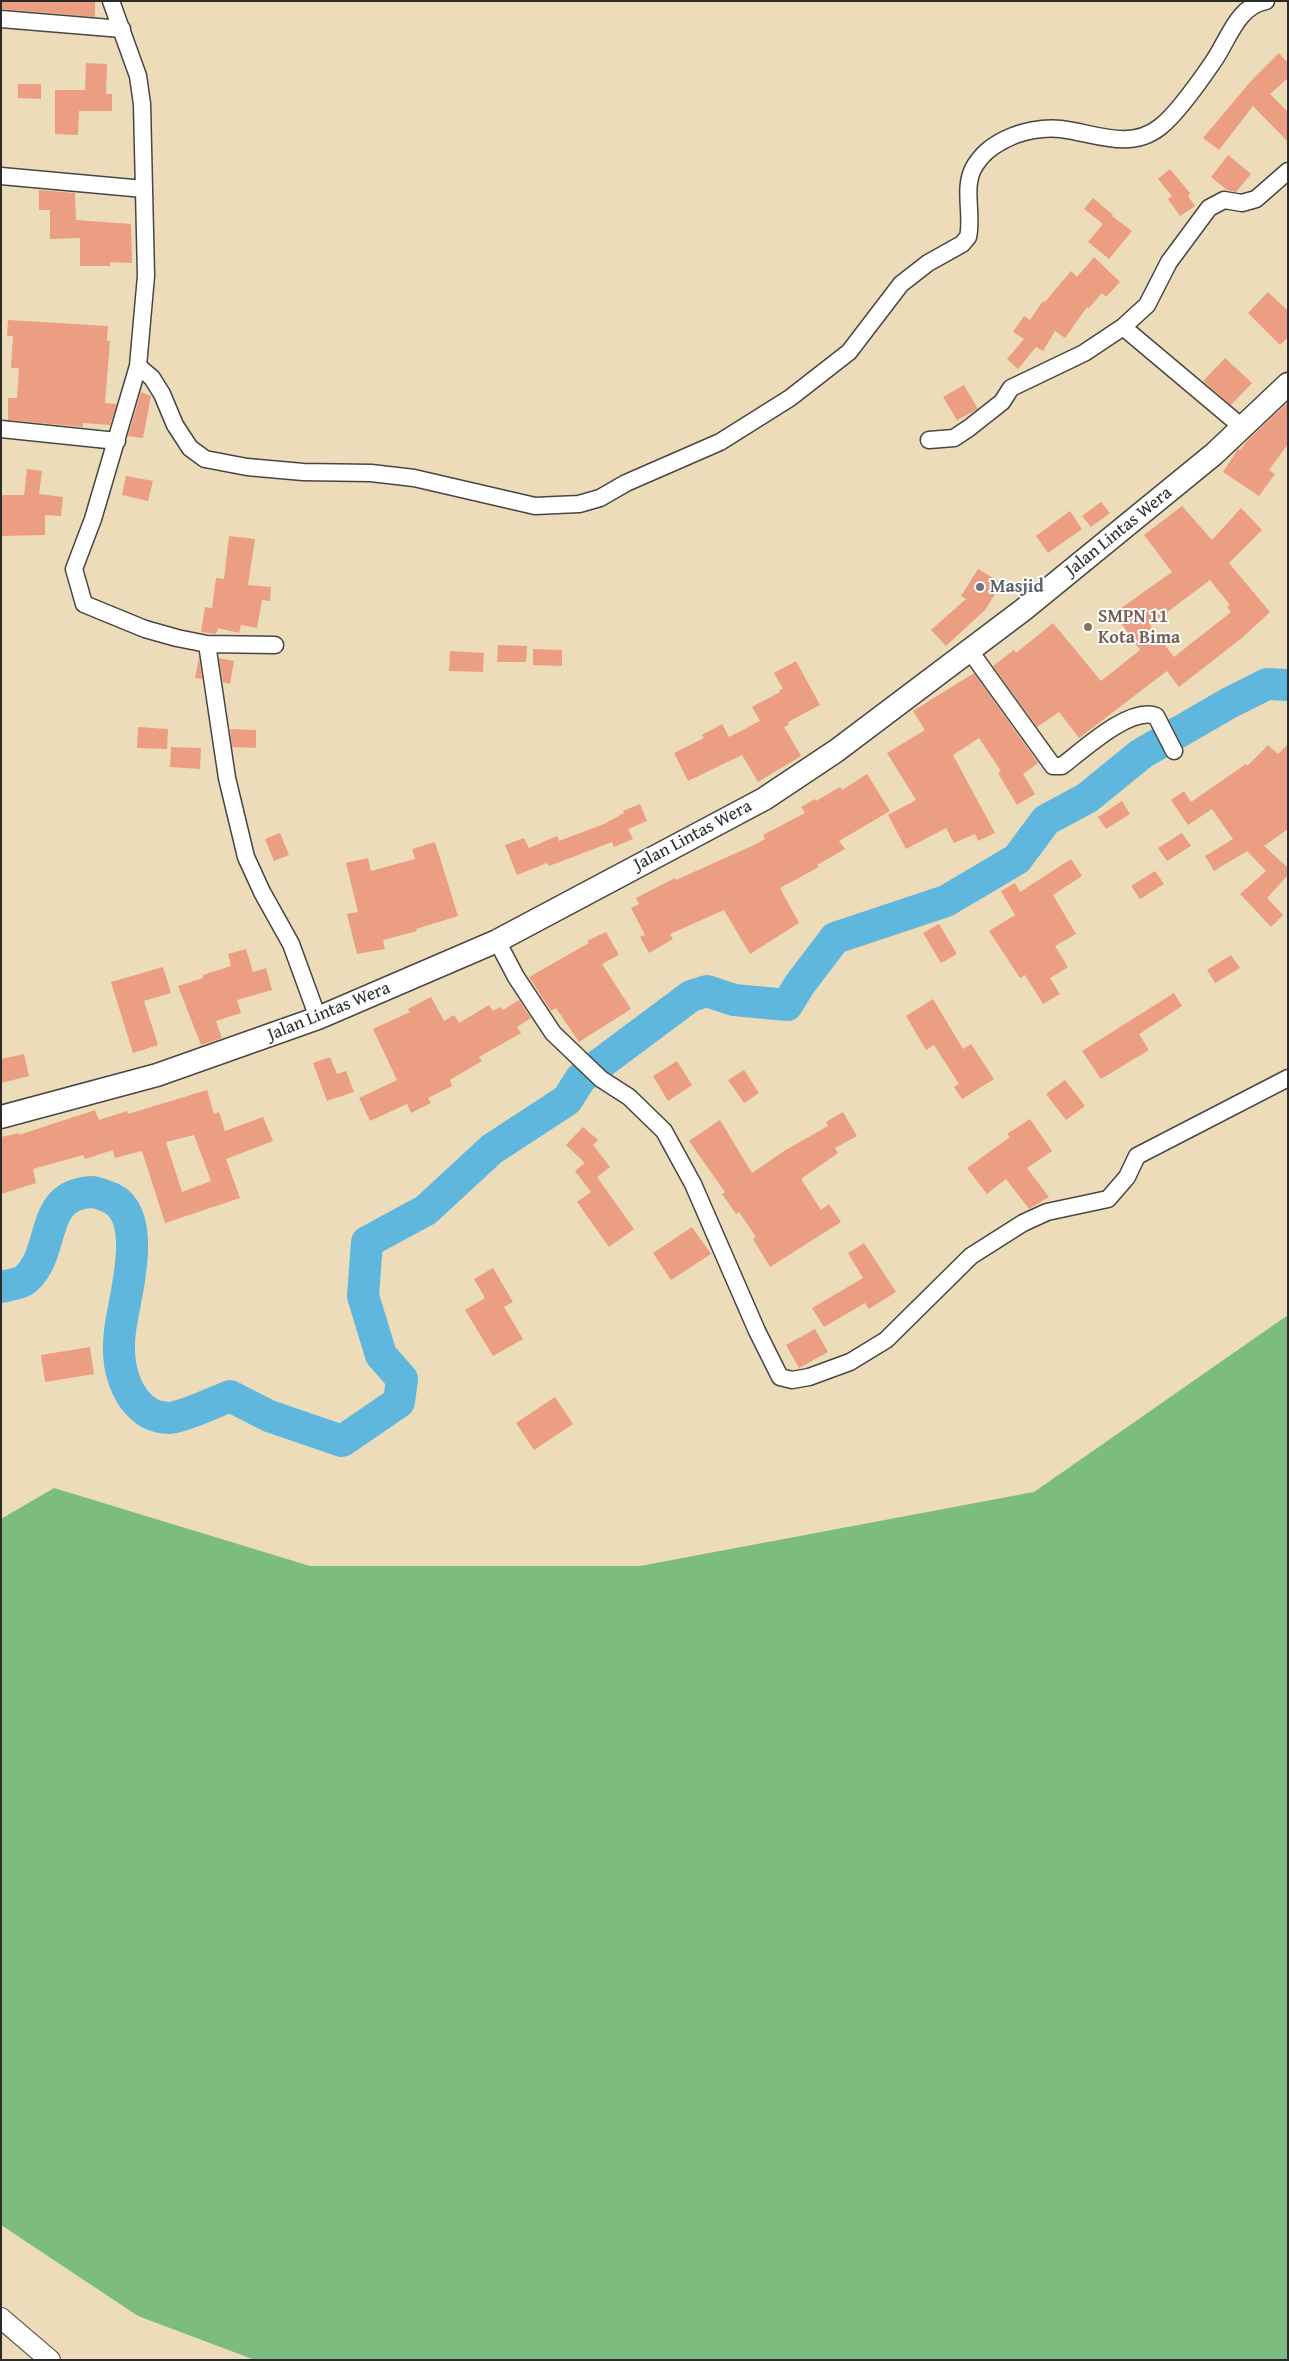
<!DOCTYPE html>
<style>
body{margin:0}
#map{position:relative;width:1289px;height:2361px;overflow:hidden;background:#eddcba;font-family:"Gentium Book Plus",serif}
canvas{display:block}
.frame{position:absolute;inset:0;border:2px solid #2b2b2b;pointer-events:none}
</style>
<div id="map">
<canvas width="1289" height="2361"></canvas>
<div class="frame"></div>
</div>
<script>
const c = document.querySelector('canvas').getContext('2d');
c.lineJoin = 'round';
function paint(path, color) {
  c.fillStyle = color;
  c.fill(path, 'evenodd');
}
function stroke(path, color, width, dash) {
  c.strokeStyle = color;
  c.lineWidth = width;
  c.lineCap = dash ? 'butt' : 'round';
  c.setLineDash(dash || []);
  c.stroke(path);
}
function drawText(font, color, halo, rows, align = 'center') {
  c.font = font + ' "Gentium Book Plus",serif';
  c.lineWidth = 4;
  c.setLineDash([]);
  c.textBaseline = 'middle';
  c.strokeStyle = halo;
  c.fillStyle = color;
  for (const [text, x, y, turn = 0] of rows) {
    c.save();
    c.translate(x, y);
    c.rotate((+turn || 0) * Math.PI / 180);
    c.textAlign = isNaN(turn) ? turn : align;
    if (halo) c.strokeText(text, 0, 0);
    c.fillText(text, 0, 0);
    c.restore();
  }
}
const forest = new Path2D(`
 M1288 1315V2360H255L138 2316 1 2225V1519L54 1488 310 1566H640L1034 1492Z`);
const river = new Path2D(`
 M1 1287C8 1285 21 1284 26 1279 57 1251 38 1195 91 1192 96 1192 101 1194 106 1196 152 1210 124 1297 120 1331 117 1355 120 1379 134 1399 143 1411 154 1418 169 1418 183 1417 215 1402 230 1396L269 1416 342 1441 399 1402 402 1379 381 1355 363 1296 367 1242 426 1210 492 1149 567 1100 581 1078 691 996 707 991 734 1000 787 1005 800 984 835 938 946 901 1017 859 1046 820 1087 798 1141 754 1229 703 1267 684 1288 685`);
const building = new Path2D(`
 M1 1H95V17L1 9Z
 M1279 53 1288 63V78L1270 94 1288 112V142L1253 106 1219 150 1203 138 1251 81Z
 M86 63 107 64 106 94H112V111H79L78 135 55 134V90H85Z
 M18 84H41V99L18 98Z
 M1228 155 1251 174 1236 192 1227 190 1211 177Z
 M1170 169 1190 193 1188 196 1195 206 1180 216 1168 199 1172 196 1158 179Z
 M39 190 75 193 76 220 131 224 132 263 110 262V266H80V238L50 239V210H39Z
 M1093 198 1113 215 1112 216 1132 231 1109 259 1088 242 1103 224 1084 209Z
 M1094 257 1120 282 1106 297 1102 293 1089 308 1087 307 1065 338 1055 331 1043 351 1036 347 1018 369 1007 359 1024 339 1013 332 1024 316 1030 320 1043 301 1045 302 1071 271 1077 277Z
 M1268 292 1288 311V337L1280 345 1248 313Z
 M8 320 108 326 107 341H110L105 403 117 404 110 425 83 423V427L73 426 8 420V398H17L19 368H11L13 336H7Z
 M1225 358 1252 383 1231 405 1203 381Z
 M964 385 978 409 957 420 943 397Z
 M141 392 151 396 143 438 128 436Z
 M1288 402V444L1269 470 1275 474 1259 496 1223 472 1238 449 1240 450 1247 441Z
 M27 469 42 471 39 494 63 497 61 516 45 515V535L1 536V495H24Z
 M126 476 153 481 148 501 122 495Z
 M1101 502 1110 513 1091 527 1082 516Z
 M1182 506 1212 540 1241 508 1262 530 1229 563 1270 612 1243 637 1179 687 1167 671 1079 738 1059 712 1037 727 993 666 1014 650 1016 653 1053 623 1101 681 1140 650 1114 613 1172 572 1144 535ZM1210 580 1230 605 1227 607 1231 612 1174 657 1150 625Z
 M1070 511 1082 529 1048 553 1036 536Z
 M229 536 255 539 248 585 271 587 270 601 262 600 257 628 241 625 239 633 218 628 216 634 201 632 205 607 212 608 216 578 224 579Z
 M978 569 1002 583 985 610 946 646 931 630 966 599 961 596Z
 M498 645 527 646 526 662H497Z
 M533 649 562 650V666L533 665Z
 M450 651 484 653 483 672 449 671Z
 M199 657 202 679 195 678Z
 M219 658 234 661 230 684 223 682Z
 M796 661 820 705 788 722 789 725 784 727 801 756 758 782 742 755 688 781 674 753 704 738 702 735 722 724 729 737 760 721 752 707 780 692 779 690 783 689 774 673Z
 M974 673 1038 763 1023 774 1035 794 1017 805 998 773 1001 771 979 738 953 755 995 833 978 841 975 834 954 843 946 828 906 849 888 815 916 800 887 753 925 730 913 711Z
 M138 727 168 729 167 749 137 748Z
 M230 729 256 730V748L232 747Z
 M1288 744V829L1264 846 1288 868V875L1267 898 1283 915 1271 927 1240 894 1266 871 1247 851 1214 871 1205 856 1233 839 1212 809 1188 825 1171 800 1184 791 1191 802 1246 764 1247 766 1268 745 1278 754Z
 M171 747 201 748 200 769 170 767Z
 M867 774 890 811 839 841 845 849 817 865 819 867 780 888 799 923 750 954 724 910 670 934 673 939 649 953 640 937 645 935 631 908 639 904 636 898 675 878 676 880 754 845 765 839 763 835 805 813 801 807 815 799 816 801 840 787 842 790Z
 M1122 801 1130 814 1106 829 1098 817Z
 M640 804 647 821 628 829 633 839 614 847 612 842 549 866 547 863 517 875 505 845 524 838 529 848 557 836 559 841 604 824 624 813 623 811Z
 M280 833 289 855 274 861 265 839Z
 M1182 833 1191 846 1167 861 1158 848Z
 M435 842 458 916 416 929 417 931 383 940 385 949 357 954 347 914 358 912 346 863 368 858 371 871 415 859 412 849Z
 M1071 859 1082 876 1053 895 1076 934 1055 946 1068 967 1050 978 1060 994 1043 1004 1025 975 1020 978 989 931 1015 915 1001 891 1015 883 1020 892Z
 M1155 871 1164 884 1140 899 1131 886Z
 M939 924 957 954 941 963 923 933Z
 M606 932 619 955 602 964 631 1009 579 1042 556 1008 551 1011 529 977 589 943 587 941Z
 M246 949 253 972 266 968 272 990 237 1000 241 1013 216 1021 222 1038 201 1045 178 986 203 978V975L231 966 228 954Z
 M1231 955 1240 968 1215 983 1207 970Z
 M163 967 171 993 144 1001 158 1045 133 1053 111 982Z
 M1174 993 1182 1006 1139 1034 1149 1050 1101 1079 1082 1051Z
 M431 997 444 1021 454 1015 459 1023 489 1005 493 1011 500 1007 503 1010 519 1000 531 1018 517 1027 521 1033 479 1057 482 1061 450 1080 452 1086 428 1098 431 1103 411 1113 407 1104 370 1121 359 1098 397 1080 373 1029 410 1012 408 1009Z
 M933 999 963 1049 971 1044 994 1079 962 1099 954 1087 959 1084 934 1045 926 1050 906 1016Z
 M24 1054 29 1076 1 1083V1059Z
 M330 1057 337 1074 346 1071 354 1092 327 1101 313 1063Z
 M677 1061 692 1085 668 1101 653 1076Z
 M744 1070 759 1093 744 1103 728 1080Z
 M1065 1080 1085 1106 1066 1120 1046 1094Z
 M207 1090 214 1114 219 1112 225 1131 263 1117 273 1141 226 1159 240 1198 165 1223 142 1151 115 1158 113 1150 85 1159 83 1155 33 1169 36 1183 1 1194V1137L19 1133V1135L95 1110 99 1120 127 1111 128 1114ZM194 1135 211 1181 182 1192 166 1142Z
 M843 1112 857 1136 835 1148 838 1153 801 1179 821 1210 829 1204 841 1222 770 1267 753 1239 756 1237 739 1212 736 1214 722 1194 725 1192 689 1141 720 1120 752 1173 784 1151 828 1126 826 1122Z
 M1030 1119 1052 1151 1027 1168 1049 1197 1029 1209 1006 1179 987 1194 967 1168 1010 1137 1007 1134Z
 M583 1127 598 1140 593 1145 610 1167 597 1177 634 1229 609 1247 577 1202 591 1192 575 1171 585 1163 566 1145Z
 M692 1227 711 1254 671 1280 653 1253Z
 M864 1243 896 1292 869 1309 865 1303 824 1327 812 1308 863 1278 848 1253Z
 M493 1268 513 1302 504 1307 523 1339 493 1356 465 1310 485 1298 474 1279Z
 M815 1329 828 1352 799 1368 786 1345Z
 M90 1347 94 1374 45 1382 41 1355Z
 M555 1397 573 1424 534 1450 516 1423Z`);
const minor = new Path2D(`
 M111 1 138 76 142 104 146 276 138 366 93 519 74 569 84 604 145 629 177 638 207 644 275 645
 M1 19 122 29
 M1 176 144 189
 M138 366 152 378 162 394 175 425 190 448 205 459 247 467 303 472 371 473 414 478 535 506 579 504 600 498 626 483 720 442 790 398 849 352 901 284 928 263 962 244 968 237C973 216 963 189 973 169 981 154 992 146 1006 139 1022 131 1043 127 1061 129 1094 133 1130 151 1160 127 1177 114 1200 81 1213 62 1228 41 1237 6 1266 1
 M1242 427 1123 327 1147 305 1169 262 1209 208 1224 200 1242 203 1256 199 1288 171
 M1 429 117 441
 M929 440 954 438 969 428 1002 402 1011 388 1084 353 1123 327
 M207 644 227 778 246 857 262 892 291 944 318 1018
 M970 651 1053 766H1062C1083 750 1130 706 1156 716L1174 751
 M497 941 516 977 553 1033 601 1079 629 1097 664 1131 693 1184 757 1331 780 1377 792 1380 809 1377 850 1362 886 1340 971 1256 1023 1223 1047 1212 1108 1199 1127 1177 1137 1156 1288 1078`);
const tertiary = new Path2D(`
 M1 2318 50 2360`);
const secondary = new Path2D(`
 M1 1117 157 1075 318 1018 497 941 764 799 836 751 1023 610 1214 454 1288 384`);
const markers = [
 [980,587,5,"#6b7280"],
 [1088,627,5,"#8d6e63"]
];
const streetNames = [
 ["Jalan Lintas Wera",1119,532,-39],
 ["Jalan Lintas Wera",693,836,-28],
 ["Jalan Lintas Wera",329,1012,-22]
];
const worshipNames = [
 ["Masjid",990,587]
];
const educationNames = [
 ["SMPN 11",1098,617],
 ["Kota Bima",1098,638]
];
paint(forest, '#7cbc7e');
stroke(river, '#60b7dd', 32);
paint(building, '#eb9e82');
stroke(minor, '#484640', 19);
stroke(tertiary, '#484640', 22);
stroke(secondary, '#484640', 25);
stroke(minor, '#fff', 16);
stroke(tertiary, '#fff', 20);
stroke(secondary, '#fff', 22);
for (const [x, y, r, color] of markers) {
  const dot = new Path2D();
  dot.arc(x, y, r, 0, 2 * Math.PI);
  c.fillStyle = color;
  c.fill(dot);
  stroke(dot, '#fff', 2);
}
drawText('18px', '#2b2b2b', '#fff', streetNames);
drawText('bold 18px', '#5b616d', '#fff', worshipNames, 'left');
drawText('bold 18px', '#785e54', '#fff', educationNames, 'left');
</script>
